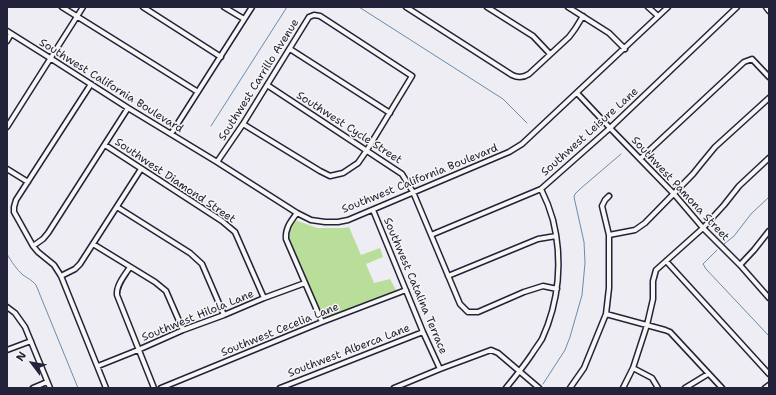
<!DOCTYPE html>
<style>
body{margin:0}
#map{position:relative;width:776px;height:395px;overflow:hidden;background:#eeedf4;font-family:"Shantell Sans",sans-serif}
canvas{display:block}
.frame{position:absolute;inset:0;border:8px solid #22223b;pointer-events:none}
.north{position:absolute;left:12px;top:343px;width:40px;height:40px;-webkit-text-stroke:3px #f6f6f2;paint-order:stroke;rotate:302deg;font-size:11px;font-weight:700;line-height:16px;text-align:center;color:#22223b}
.north::after{content:'';display:block;margin:auto;width:14px;height:18px;background:#22223b;clip-path:polygon(50% 0,100% 100%,50% 72%,0 100%)}
</style>
<div id="map">
<canvas width="776" height="395"></canvas>
<div class="frame"></div>
<div class="north">N</div>
</div>
<script>
const c = document.querySelector('canvas').getContext('2d');
c.lineJoin = 'round';
function paint(path, color) {
  c.fillStyle = color;
  c.fill(path, 'evenodd');
}
function stroke(path, color, width, dash) {
  c.strokeStyle = color;
  c.lineWidth = width;
  c.lineCap = dash ? 'butt' : 'round';
  c.setLineDash(dash || []);
  c.stroke(path);
}
function drawText(font, color, halo, rows, align = 'center') {
  c.font = font + ' "Shantell Sans",sans-serif';
  c.lineWidth = 3;
  c.setLineDash([]);
  c.textBaseline = 'middle';
  c.strokeStyle = halo;
  c.fillStyle = color;
  for (const [text, x, y, turn = 0] of rows) {
    c.save();
    c.translate(x, y);
    c.rotate((+turn || 0) * Math.PI / 180);
    c.textAlign = isNaN(turn) ? turn : align;
    if (halo) c.strokeText(text, 0, 0);
    c.fillText(text, 0, 0);
    c.restore();
  }
}
const green = new Path2D(`
 M295 220 317 228H344L349 227 361 255 380 248 383 257 366 264 374 283 390 279 396 290 328 318 320 313 289 240 290 228Z`);
const stream = new Path2D(`
 M359 7 503 99 527 123
 M211 126 287 7
 M724 244 734 236 751 214 769 197
 M717 250 703 264 706 269 769 336
 M7 254C11 261 17 270 23 275 27 278 32 280 36 285L78 388
 M543 384 565 350 570 337 582 295 585 263 584 242 574 197 575 194 580 189 621 154`);
const minor = new Path2D(`
 M62 7 198 92
 M143 7 221 57
 M224 7 244 19
 M406 7 512 75C518 78 523 78 529 74L569 37 575 29 583 16
 M487 7 533 36 550 54
 M568 7 609 33 625 49
 M648 7 658 16
 M766 7 769 11
 M7 31 50 58 128 108 217 162 297 213 311 220 325 222H338L348 220 509 152 522 144 668 7
 M7 41 11 34
 M290 49 390 113
 M91 84 16 200 14 207V212L33 246 38 252 54 265 61 276 106 388
 M267 85 402 174 413 192 460 304 468 312H478L524 292 543 286 557 289
 M577 93 610 128 674 194 703 228 740 265 769 298
 M7 127 83 7
 M171 134 252 7
 M105 145 222 221 235 232 264 298
 M640 159 744 62 752 59 769 77
 M217 162 243 124 309 17 314 15 320 16 412 76 367 150 358 163 343 173 330 176 320 171 243 124
 M7 169 28 182
 M117 207 190 253 202 264 224 315
 M373 210 423 332 440 369
 M297 213C291 221 285 228 286 239L322 322
 M431 235 541 189 610 128 737 7
 M609 235 635 230 645 223 693 174 701 164 715 147 769 98
 M93 244 155 282 166 291 183 330
 M33 246 43 239 48 233 128 108
 M666 261 769 374
 M740 265 754 250 769 231
 M130 267C125 275 116 285 117 295L154 388
 M61 276 75 269 80 264 141 169
 M448 276 538 239 556 236
 M7 307 15 313 25 327 50 388
 M606 314 665 330 670 332 722 388
 M7 350 31 341
 M98 366 138 350 183 330 224 315 264 298 305 283
 M633 368 652 378 658 388
 M33 388 47 382
 M161 388 322 322 406 290
 M280 388 423 332
 M394 388 440 369 491 350 498 353 539 388
 M506 388C515 377 524 366 532 354 535 349 539 344 542 339 559 302 563 260 553 220 550 209 546 199 541 189
 M570 388 584 368 606 314 609 288V235L602 206 605 200 609 196
 M623 388 633 368 647 325 653 299V281L656 270 703 228 724 205 739 186 769 158
 M685 388 708 374
 M765 388 769 385`);
const streetNames = [
 ["Southwest Carrillo Avenue",259,80,-58],
 ["Southwest California Boulevard",111,86,32],
 ["Southwest Cycle Street",349,128,33],
 ["Southwest Leisure Lane",590,132,-42],
 ["Southwest California Boulevard",420,179,-22],
 ["Southwest Diamond Street",175,181,34],
 ["Southwest Pamona Street",680,189,47],
 ["Southwest Catalina Terrace",415,286,67],
 ["Southwest Hilola Lane",198,316,-22],
 ["Southwest Cecelia Lane",280,330,-22],
 ["Southwest Alberca Lane",349,351,-21]
];
paint(green, '#b9de9a');
stroke(stream, '#698cac', 1);
stroke(minor, '#22223b', 7);
stroke(minor, '#f6f6f2', 4);
drawText('11px', '#22223b', '#f6f6f2', streetNames);
</script>
